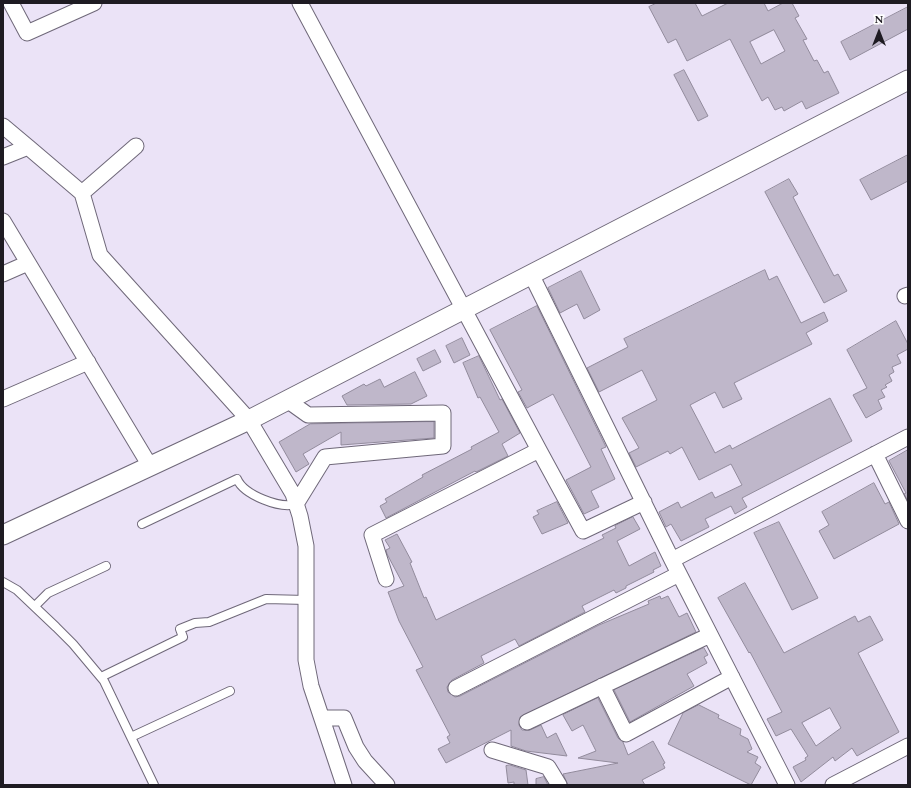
<!DOCTYPE html>
<style>
body{margin:0}
#map{position:relative;width:911px;height:788px;overflow:hidden;background:#ebe3f7;font-family:Spectral,serif}
canvas{display:block}
.frame{position:absolute;inset:0;border:4px solid #1e1b22;pointer-events:none}
.north{position:absolute;left:859px;top:12px;width:40px;height:40px;-webkit-text-stroke:3px #fff;paint-order:stroke;rotate:0deg;font-size:11px;font-weight:700;line-height:16px;text-align:center;color:#1e1b22}
.north::after{content:'';display:block;margin:auto;width:14px;height:18px;background:#1e1b22;clip-path:polygon(50% 0,100% 100%,50% 72%,0 100%)}
</style>
<div id="map">
<canvas width="911" height="788"></canvas>
<div class="frame"></div>
<div class="north">N</div>
</div>
<script>
const c = document.querySelector('canvas').getContext('2d');
c.lineJoin = 'round';
function paint(path, color) {
  c.fillStyle = color;
  c.fill(path, 'evenodd');
}
function stroke(path, color, width, dash) {
  c.strokeStyle = color;
  c.lineWidth = width;
  c.lineCap = dash ? 'butt' : 'round';
  c.setLineDash(dash || []);
  c.stroke(path);
}
const building = new Path2D(`
 M657 3H695L702 16 728 3H764L768 11 783 3H792L799 16 795 18 807 39 803 40 814 61 817 60 824 73 828 71 839 93 806 109 802 101 784 111 782 107 775 110 768 97 762 101 730 39 687 61 676 39 668 43 649 7ZM774 30 785 51 761 64 750 42Z
 M908 7V29L850 60 841 42Z
 M684 70 708 116 698 121 674 75Z
 M908 155V181L871 200 860 180Z
 M789 179 798 194 793 197 834 276 838 274 847 291 824 303 765 192Z
 M765 270 769 280 777 276 801 323 824 312 828 321 806 333 812 344 734 383 742 399 723 408 715 392 690 405 699 422 715 453 730 445 732 449 830 398 852 441 742 498 747 507 735 514 731 506 705 519 709 527 681 541 671 524 666 527 659 512 678 502 681 508 712 492 715 498 742 485 731 464 699 480 682 447 670 454 668 451 636 467 629 453 639 448 622 418 657 400 642 370 599 392 587 368 628 347 624 339Z
 M581 271 600 310 584 319 577 304 560 313 548 288Z
 M537 306 606 447 601 449 615 479 591 491 599 507 584 514 566 480 591 467 575 436 553 394 527 408 518 392 522 390 490 330Z
 M896 321 908 344V349L897 355 901 363 892 367 894 372 889 375 892 381 885 385 887 387 881 390 885 397 878 400 882 409 866 418 853 395 867 388 847 350Z
 M462 338 470 355 454 363 446 346Z
 M435 350 441 362 423 371 417 359Z
 M479 356 500 400 502 399 520 433 502 444 508 456 476 472 475 471 386 518 380 506 387 502 385 499 423 477 422 475 472 449 471 447 499 432 480 397 478 398 463 363Z
 M415 372 427 396 411 404 347 405 342 396 364 384 366 386 380 379 384 387Z
 M434 422V438L341 445V432L303 454 309 464 296 472 279 442 310 424Z
 M908 450V501L904 494 906 493 889 461Z
 M874 483 885 504 889 502 899 524 834 559 819 531 829 525 822 512Z
 M557 502 568 523 542 534 533 517 539 514 537 511Z
 M633 517 640 529 617 541 629 566 655 552 661 566 653 570 654 572 626 586V588L616 593 614 590 582 606 585 612 519 646 515 639 481 656 484 663 452 680 447 687 448 692 455 697 460 696 599 625 649 604 648 601 660 596 661 599 668 596 679 617 687 613 696 632 520 717 519 725 522 730H530L541 725 547 738 556 733 567 756 526 751 511 746V730L446 763 438 749 450 743 447 737 450 735 416 670 423 667 399 621 388 592 404 586 387 554 386 550 390 548 385 540 397 534 412 562 410 563 424 598 426 597 436 620 604 538 602 535 616 528 615 526Z
 M779 522 818 598 792 610 754 533Z
 M745 583 784 653 855 616 858 622 870 616 883 640 858 653 899 732 857 756 852 748 835 761 833 757 801 782 793 767 806 760 805 758 808 756 791 729 776 736 767 719 782 712 750 652 749 653 718 598ZM830 708 841 728 816 746 802 723Z
 M704 648 708 655 704 657 707 663 687 674 694 686 630 722 614 690Z
 M598 698 618 738 623 742 628 755 653 741 665 763 663 764 665 768 642 780 645 785H568L563 774 618 763 578 758 596 751 583 725 572 731 563 715Z
 M699 705 719 715 718 718 741 729 740 735 748 739 752 749 747 752 758 757 755 763 761 767 751 785 668 744 683 713Z
 M510 765 526 770 528 785H514V782L508 783 506 766Z
 M544 777 548 785H536V779Z`);
const service = new Path2D(`
 M142 524 237 479C244 495 280 509 296 504
 M3 582 17 590 56 627 73 644 104 681 154 785
 M35 606 48 593 106 566
 M101 677 183 637 180 629 195 623 209 622 266 599 306 600
 M131 737 230 691`);
const minor = new Path2D(`
 M11 3 27 33 94 3
 M300 3 539 450 372 535 386 579
 M3 126 28 147
 M136 146 82 193 100 255 249 420 293 494 300 516 306 546V660L311 686 344 785
 M3 157 28 147 82 193
 M3 221 150 466
 M3 274 28 263
 M531 274 672 560 787 785
 M905 296 908 295
 M3 399 88 362
 M287 400 308 415 443 413V446L325 457 296 504
 M539 450 583 531 644 502
 M875 454 908 521
 M672 560 908 437
 M602 686 626 734 732 677
 M456 688 679 574
 M322 718H344L356 747 365 761 387 785
 M527 722 710 635
 M492 750 548 767 559 785
 M833 785 908 746`);
const tertiary = new Path2D(`
 M3 535 249 420 908 80`);
paint(building, '#bfb7ca');
stroke(building, '#928b9c', 1);
stroke(service, '#6f6879', 10);
stroke(minor, '#6f6879', 17);
stroke(tertiary, '#6f6879', 21);
stroke(service, '#fff', 8);
stroke(minor, '#fff', 15);
stroke(tertiary, '#fff', 19);
</script>
